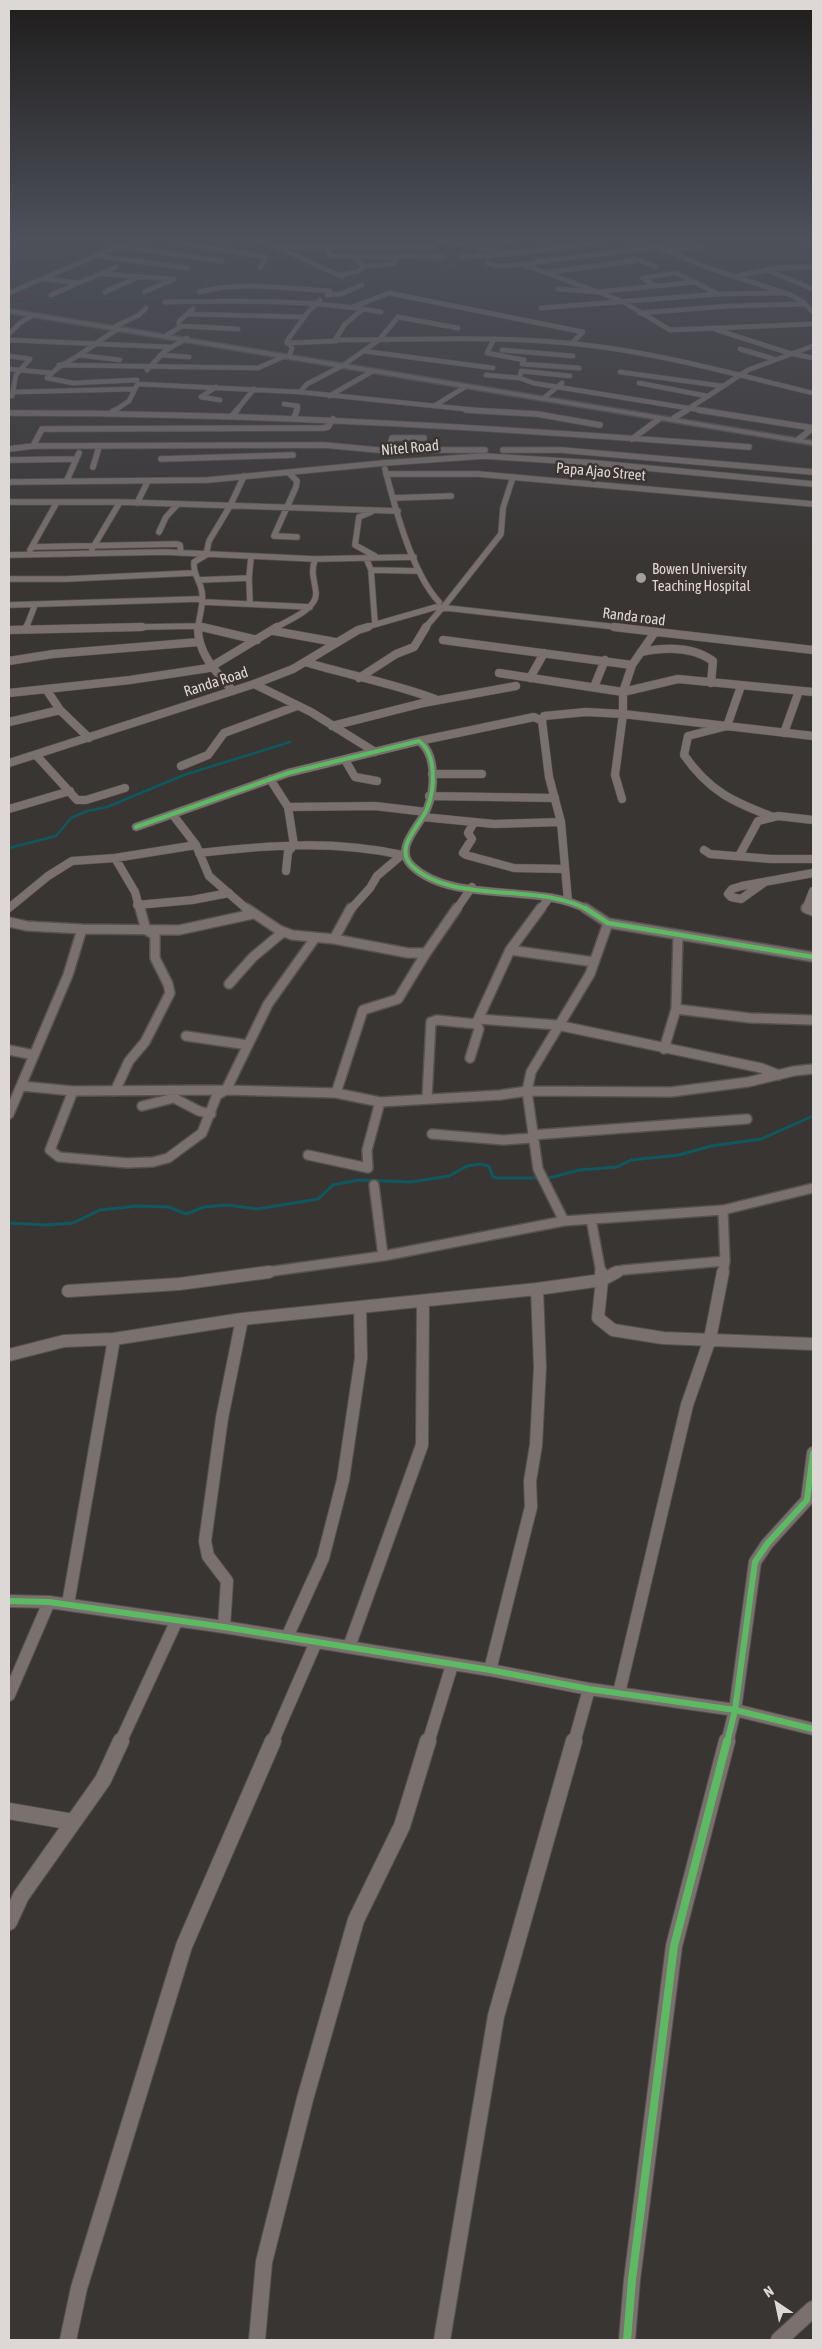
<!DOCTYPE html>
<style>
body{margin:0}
#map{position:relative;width:822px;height:2349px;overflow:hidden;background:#393533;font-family:"Asap Condensed",sans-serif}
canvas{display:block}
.frame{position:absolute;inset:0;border:10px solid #ddd8d6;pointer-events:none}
.north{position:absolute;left:752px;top:2279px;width:50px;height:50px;-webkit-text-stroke:4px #3b3431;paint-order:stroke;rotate:326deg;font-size:14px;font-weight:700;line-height:20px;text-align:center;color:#ddd8d6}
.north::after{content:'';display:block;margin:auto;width:18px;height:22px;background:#ddd8d6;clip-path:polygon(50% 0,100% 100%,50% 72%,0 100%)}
</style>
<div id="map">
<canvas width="822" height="2349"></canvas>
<div class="frame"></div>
<div class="north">N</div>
</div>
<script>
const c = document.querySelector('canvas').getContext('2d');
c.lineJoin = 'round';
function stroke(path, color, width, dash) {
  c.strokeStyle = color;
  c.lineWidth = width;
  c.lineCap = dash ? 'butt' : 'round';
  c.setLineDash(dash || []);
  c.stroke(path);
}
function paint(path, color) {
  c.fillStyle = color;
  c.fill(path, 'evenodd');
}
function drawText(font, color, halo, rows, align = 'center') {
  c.font = font + ' "Asap Condensed",sans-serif';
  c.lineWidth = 5;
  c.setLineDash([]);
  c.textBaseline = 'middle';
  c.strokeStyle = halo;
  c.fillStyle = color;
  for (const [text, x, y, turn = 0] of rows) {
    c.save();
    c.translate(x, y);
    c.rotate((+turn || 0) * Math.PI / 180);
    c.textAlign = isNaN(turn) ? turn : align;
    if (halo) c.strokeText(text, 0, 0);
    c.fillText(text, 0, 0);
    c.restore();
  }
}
const streamFar2 = new Path2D(`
 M9 304 60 302 83 298 132 299 191 292 206 286 208 282 213 280 289 274 314 281H363L396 286H418L437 280 446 267 451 266V259L467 250 472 242`);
const streamFar1 = new Path2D(`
 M9 848 56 836 71 818 87 811 107 807 184 775 290 742`);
const stream = new Path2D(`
 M9 1223 47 1225 73 1223 100 1210 138 1206 169 1207 186 1214 204 1207 228 1205 257 1209 318 1199 333 1185 359 1180 411 1182 449 1176 467 1166 480 1164 489 1166 493 1177 497 1178H549L579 1170 617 1167 631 1160 679 1155 711 1146 761 1139 813 1116`);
const minorFar5 = new Path2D(`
 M176 242 266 257 260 267
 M245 242 268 243
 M267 242 342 277
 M645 242 709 268 791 295 803 302 813 312
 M803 242 813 246
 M492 244 511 242
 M120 246 222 261
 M281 247H432L440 242 478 245 477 248 514 253
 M325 247 329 255 335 256 397 257
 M668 250 701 247 688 242
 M98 256 188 268
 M351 256 364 266 393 264 399 256
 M399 256 444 257
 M461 257 502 255 603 242
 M634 258 656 267
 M488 263 497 266 529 264
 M522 264 622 301 670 330 813 324
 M528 267 537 262 656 247
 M769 271 813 289
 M550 272 641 260
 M101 274 174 279 144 292
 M339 275 359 271 364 266
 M736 276 778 268 813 267
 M45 279 78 283
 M656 286 642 278 676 273 718 294
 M558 289 597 292 695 282
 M105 292 136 278
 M199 292C242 280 286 289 330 291
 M9 293 128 242
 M51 295 116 267
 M327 295 341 294 362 285
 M165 302C238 301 309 299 381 312
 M353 307 389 293 583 332 572 343
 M541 308 718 294 783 293
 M362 310 345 324 335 340C419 340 503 335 586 345 663 354 738 375 813 393
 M639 313 730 306 804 304
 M189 314 304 317
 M116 326 139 315 146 308
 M180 326 238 329
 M118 329C104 337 92 347 79 355 64 365 60 364 47 378L73 383 137 380
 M714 329 789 353 813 358
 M9 334 20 323 33 315
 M167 335 179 328V321L193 309
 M494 339 487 353 524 360 522 364 579 368
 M9 340 170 347
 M287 343 336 341
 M740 349 774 359
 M502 350 573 356
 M363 351 493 368
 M290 354 292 348 287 341 308 312 320 300
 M79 355 120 360
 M160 355 189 357
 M9 356 30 359 16 375 12 396
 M345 364 379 340 398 317 458 328
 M59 365 258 368 285 356
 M9 369 51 373
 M147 370 165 351 187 338
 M620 372 722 386
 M486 375 520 378 533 383 706 411
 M520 378 521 371 570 376
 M639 383 707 396
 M138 384 300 392 484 411
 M216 387 201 397 220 400
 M15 392 134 389
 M300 392 307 384 342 366
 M329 396 373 371
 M545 397 562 383
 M284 404 298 406 296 411
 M434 406 465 387
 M114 411 129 401 137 385
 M236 411 254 389
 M685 411 748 370 813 346`);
const minorFar4 = new Path2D(`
 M466 410 537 414 600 425
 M699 410 813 428
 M112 412 116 410
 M9 413C256 413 502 428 749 447
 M232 416 237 410
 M294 418 297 410
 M674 418 687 410
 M632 439 659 419
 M799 439 813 428
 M33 446 42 429 323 428 328 427 333 419
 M9 449 33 446 324 445 378 450H485
 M389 450 392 438H424
 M503 450H561L813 472
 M161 459 293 455
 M9 460 76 459
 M93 467 99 447
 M385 469C395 508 412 573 439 602
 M291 472 290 474 297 481 296 487 274 536 297 537
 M386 474H478L813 504
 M67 480 79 453
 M9 482 208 480 384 463 484 456 595 463 813 484
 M393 498 451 496
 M9 502H120L398 511
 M137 503 148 481
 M371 512 359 517 355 545 375 556
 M159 532 166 517 177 505
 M32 547 177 544 180 545 181 553
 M92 549 120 502
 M30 550 57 502
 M9 555 165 552 315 559 414 557
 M366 558 371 570 375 624
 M371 570 419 571
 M249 578 250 604
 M9 579H66L193 573
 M198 580 249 578 251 557
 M9 605 198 599 204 602 310 607
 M445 605 501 534 503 508 513 477
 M438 607 625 628
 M26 628 35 605
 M83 628 197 626 207 628
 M198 628C199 616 204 604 202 592 200 579 193 576 194 562L206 555 209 541 230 506 244 476
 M275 628C286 621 316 610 316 594 315 579 310 575 315 559
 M363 628 436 607
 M425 628 443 607`);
const minorFar3 = new Path2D(`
 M198 627C197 653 217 673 233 691
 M202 627 257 640
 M614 627 813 650
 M26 629 27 627
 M9 630 142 627
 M274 631 335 642
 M443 640 632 665
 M641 652C665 647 692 646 713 661L711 683
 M9 661 53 654 199 642
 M305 662C348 675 393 683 435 699
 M499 673 623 692 678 679 813 692
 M359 678 396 654 414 647 426 627
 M530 678 544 653
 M254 684 311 712 375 752
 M741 686 727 726 688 736 684 755C709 791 733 802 773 817
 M594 687 605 660
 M46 689 60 710 89 738
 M9 693 130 680 209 668 277 627
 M542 721 544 716 586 712 623 714 813 736
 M9 722 60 710
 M332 726 423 703 516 686
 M784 733 799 691
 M419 741 534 717 542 721 549 777 561 822 568 901
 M36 755 77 800H86L125 788
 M345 760 355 777 377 781
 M9 763 254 684 293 669 358 630 368 627
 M181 766 208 755 224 733 297 706
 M432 774H482
 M270 779 288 807 294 845 288 852 286 871
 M429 796 555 798
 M622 799 615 775 623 714V692L632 665 655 632
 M288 807 375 806 426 812
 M9 809 70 791
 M173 815 196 845 209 876 248 910
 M423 817 494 824 561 822
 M474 822 468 833 472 839 463 853 466 855 514 868 565 869
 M136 827 288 773 419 741C437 754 435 790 427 809 420 826 393 848 412 866 453 905 539 882 588 910
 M704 850 710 854 771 859H813
 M199 853C268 845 334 840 402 855
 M739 856 758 821 778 816 813 820
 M115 858 135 892 140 910
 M765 882 741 899 731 897 728 894 732 889 742 886 813 873
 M137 905 192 900 229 893
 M9 908 48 876 72 861 115 858 196 845
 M350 910 370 888 377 876 404 853
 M456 910 472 887
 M540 910 549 898
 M808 910 806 909 813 891`);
const minorFar2 = new Path2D(`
 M246 908 279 930 292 935 334 939 408 953H426
 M585 908 608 923 813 957
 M806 908 813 911
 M9 922 27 926 82 929 179 930 253 914
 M334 939 351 908
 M510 950 594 962
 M229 984 253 957 283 932
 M676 1009 750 1018 813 1020
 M479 1019 557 1025 761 1068 779 1075
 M186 1036 248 1045
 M664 1049 676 1009 678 935
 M9 1050 34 1055
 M470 1058 479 1029 476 1024
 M22 1086 73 1091 226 1090 336 1093 380 1102 500 1095 527 1091 671 1092 748 1082 794 1071 813 1069
 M73 1091 50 1150 59 1157 127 1163 153 1162 168 1158 202 1133 217 1095 226 1090 268 1004 315 938
 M115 1091 129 1061 145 1042 170 993 168 984 155 958V935L146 930 140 908
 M336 1093 363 1010 398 999 426 953 457 908
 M427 1098 431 1022 437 1020 476 1024 510 950 541 908
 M142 1106 174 1098 199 1111 211 1114
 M9 1114 68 975 82 929
 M432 1134 503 1140 532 1138
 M532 1135 747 1119
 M308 1155 368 1168 367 1150 380 1102
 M374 1185 383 1256
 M591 1219 601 1273
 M564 1221 538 1169 527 1091 531 1072 590 974 608 923
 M259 1273 383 1256 564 1221 723 1210 813 1188
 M612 1273 623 1270 725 1261
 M723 1273 725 1261 723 1210`);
const minorFar1 = new Path2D(`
 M601 1272 602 1280 598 1318 613 1330 663 1338 813 1344
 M68 1291 179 1284 269 1272
 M9 1355 64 1341 114 1339 242 1319 537 1289 602 1280 617 1272
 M9 1601 49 1602 224 1627 490 1670 589 1689 735 1710 813 1729
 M68 1604 114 1339
 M224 1627 227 1581 208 1556 205 1541 222 1418 242 1319
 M287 1637 323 1558 343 1480 361 1358 360 1307
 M349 1647 422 1445 423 1301
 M490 1670 531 1507 530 1481 536 1445 540 1367 537 1289
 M619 1693 687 1405 710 1339 723 1272
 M9 1695 49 1602
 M120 1743 177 1620
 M272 1743 316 1642
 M428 1743 452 1665
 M574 1743 589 1689
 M727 1743 735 1710 755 1562 767 1544 807 1500 813 1453`);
const minor = new Path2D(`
 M9 1811 73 1822
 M9 1922 21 1896 103 1780 121 1741
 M68 2340 79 2288 184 1946 273 1741
 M257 2340 264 2262 305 2099 356 1920 402 1826 428 1741
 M442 2340 496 2016 574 1741
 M627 2340 632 2280 674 1946 727 1741
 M779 2340 813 2309`);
const major = new Path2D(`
 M9 309 813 441V445L9 313Z`);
const cyclewayFar3 = new Path2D(`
 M136 827 288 773 419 741C437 754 435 790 427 809 420 826 393 848 412 866 453 905 539 882 588 910`);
const cyclewayFar2 = new Path2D(`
 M585 908 608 923 813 957`);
const cyclewayFar1 = new Path2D(`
 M9 1601 49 1602 224 1627 490 1670 589 1689 735 1710 813 1729
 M727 1743 735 1710 755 1562 767 1544 807 1500 813 1453`);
const cycleway = new Path2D(`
 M627 2340 632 2280 674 1946 727 1741`);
const markers = [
 [641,578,6,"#a49f9d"]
];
const farStreetnames = [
 ["Nitel Road",410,448,-5],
 ["Papa Ajao Street",601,472,5],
 ["Randa road",634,617,7],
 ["Randa Road",216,682,-18]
];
const farPoinames = [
 ["Bowen University",652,569],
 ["Teaching Hospital",652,586]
];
stroke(streamFar2, '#10585f', 1);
stroke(streamFar1, '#10585f', 2.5);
stroke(stream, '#10585f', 3);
stroke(minorFar5, '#565251', 5.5);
stroke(minorFar4, '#565251', 7);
stroke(minorFar3, '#565251', 9);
stroke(minorFar2, '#565251', 12);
stroke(minorFar1, '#565251', 14);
stroke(minor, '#565251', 18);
stroke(major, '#565251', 3);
stroke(minorFar5, '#7a706d', 4.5);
stroke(minorFar4, '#7a706d', 5.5);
stroke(minorFar3, '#7a706d', 8);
stroke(minorFar2, '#7a706d', 9);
stroke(minorFar1, '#7a706d', 12);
stroke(minor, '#7a706d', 16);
paint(major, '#7a706d');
stroke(cyclewayFar3, '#5cba63', 4);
stroke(cyclewayFar2, '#5cba63', 4.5);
stroke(cyclewayFar1, '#5cba63', 6);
stroke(cycleway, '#5cba63', 8);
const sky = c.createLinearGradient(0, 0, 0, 571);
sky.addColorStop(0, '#1f1d1c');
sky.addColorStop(0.42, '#4e515b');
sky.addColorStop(1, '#4e515b00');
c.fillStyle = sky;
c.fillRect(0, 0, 822, 571);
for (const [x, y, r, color] of markers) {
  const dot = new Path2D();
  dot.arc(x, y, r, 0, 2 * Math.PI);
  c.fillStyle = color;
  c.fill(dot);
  stroke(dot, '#3b3431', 2);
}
drawText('15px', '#ddd8d6', '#3b3431', farStreetnames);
drawText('15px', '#ddd8d6', '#3b3431', farPoinames, 'left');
</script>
